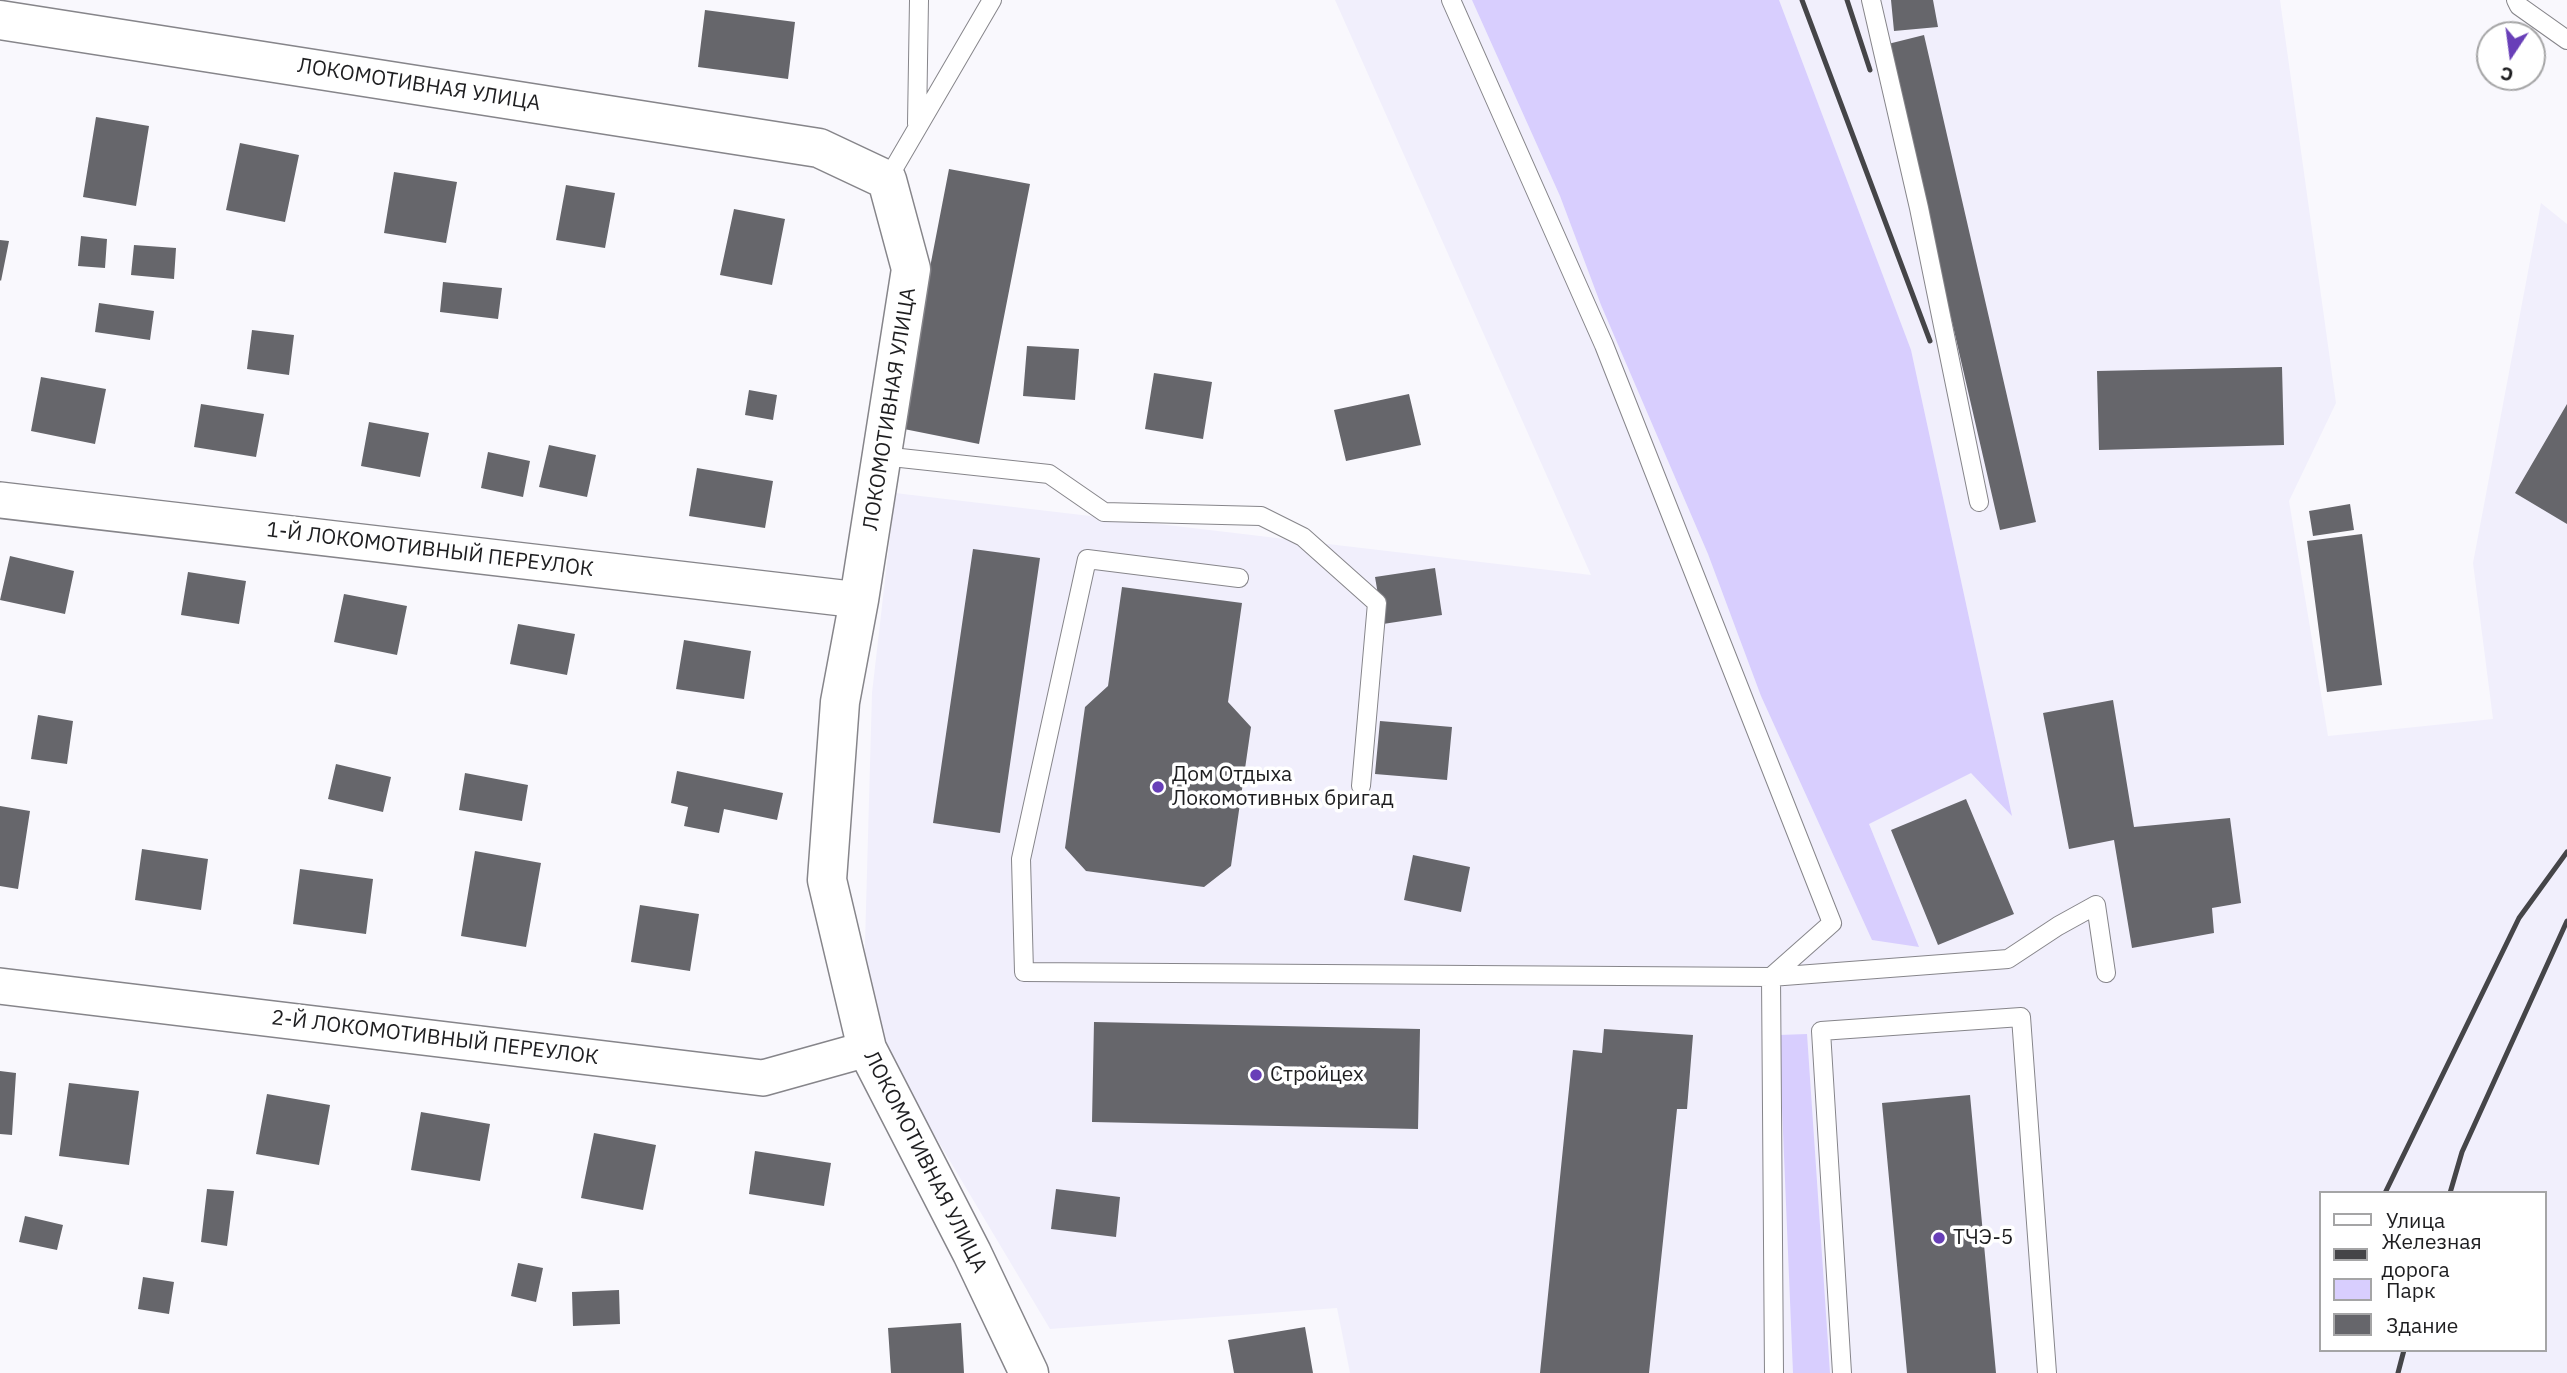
<!DOCTYPE html>
<meta charset="utf-8">
<style>
body{margin:0}
#map{position:relative;width:2567px;height:1373px;overflow:hidden;background:#f9f8fd;font-family:"IBM Plex Sans",sans-serif}
canvas{display:block}
.legend{position:absolute;left:2319px;top:1191px;width:228px;height:161px;box-sizing:border-box;background:#fff;border:2px solid #a5a5a6;margin:0;padding:9px 12px;list-style:none;font-size:21px;color:#1e1e20}
.legend li{display:flex;align-items:center;gap:14px;height:35px}
.legend b{width:35px;border:2px solid #a5a5a6}
.north{position:absolute;left:2476px;top:21px;width:70px;height:70px;box-sizing:border-box;background:#fff;border:2px solid #a5a5a6;border-radius:50%;rotate:193deg;font-size:19px;font-weight:700;line-height:28px;text-align:center;color:#1e1e20}
.north::after{content:'';display:block;margin:auto;width:24px;height:32px;background:#683fb8;clip-path:polygon(50% 0,100% 100%,50% 72%,0 100%)}
</style>
<div id="map">
<canvas width="2567" height="1373"></canvas>
<ul class="legend">
<li><b style="height:9px;background:#fff"></b>Улица</li>
<li><b style="height:9px;background:#454548"></b>Железная дорога</li>
<li><b style="height:19px;background:#d8cefe"></b>Парк</li>
<li><b style="height:19px;background:#66666b"></b>Здание</li>
</ul>
<div class="north">С</div>
</div>
<script>
const c = document.querySelector('canvas').getContext('2d');
c.lineJoin = 'round';
function paint(path, color) {
  c.fillStyle = color;
  c.fill(path, 'evenodd');
}
function stroke(path, color, width, dash) {
  c.strokeStyle = color;
  c.lineWidth = width;
  c.lineCap = dash ? 'butt' : 'round';
  c.setLineDash(dash || []);
  c.stroke(path);
}
function drawText(font, color, halo, rows, align = 'center') {
  c.font = font + ' "IBM Plex Sans",sans-serif';
  c.lineWidth = 7;
  c.setLineDash([]);
  c.textBaseline = 'middle';
  c.strokeStyle = halo;
  c.fillStyle = color;
  for (const [text, x, y, turn = 0] of rows) {
    c.save();
    c.translate(x, y);
    c.rotate((+turn || 0) * Math.PI / 180);
    c.textAlign = isNaN(turn) ? turn : align;
    if (halo) c.strokeText(text, 0, 0);
    c.fillText(text, 0, 0);
    c.restore();
  }
}
const built = new Path2D(`
 M1335 0H2280L2336 403 2289 501 2328 736 2493 719 2473 563 2541 203 2567 224V1373H1350L1337 1308 1050 1329 863 1015 872 693 895 493 1591 575ZM2320 1193H2544V1350H2320Z`);
const green = new Path2D(`
 M1472 0H1779L1911 350 2012 816 1971 773 1869 824 1919 947 1872 940 1761 696 1708 554 1601 305 1560 196Z
 M1807 1034 1830 1373H1793L1779 1035Z`);
const building = new Path2D(`
 M1891 0H1933L1938 27 1894 31Z
 M705 10 795 22 788 79 698 67Z
 M1924 35 2036 522 2000 530 1888 44Z
 M96 117 149 126 136 206 83 197Z
 M240 143 299 155 285 222 226 210Z
 M949 169 1030 184 979 444 899 428Z
 M394 172 457 182 446 243 384 233Z
 M566 185 615 193 605 248 556 240Z
 M734 209 785 219 772 285 720 275Z
 M81 236 107 239 105 268 78 266Z
 M0 240 9 241 1 281 0 280Z
 M134 245 176 248 174 279 131 275Z
 M443 282 502 288 498 319 440 312Z
 M99 303 154 311 150 340 95 332Z
 M252 330 294 335 289 375 247 369Z
 M1027 346 1079 349 1075 400 1023 396Z
 M2282 367 2284 445 2099 450 2097 371Z
 M1154 373 1212 382 1203 439 1145 429Z
 M41 377 106 389 95 444 31 431Z
 M749 390 777 395 773 420 745 415Z
 M1409 394 1421 445 1346 461 1334 410Z
 M201 404 264 414 256 457 194 447Z
 M2567 404V524L2515 493Z
 M369 422 429 433 420 477 361 466Z
 M549 445 596 455 587 497 539 487Z
 M488 452 530 461 523 497 481 488Z
 M697 468 773 481 765 528 689 516Z
 M2350 504 2354 530 2313 536 2309 511Z
 M2362 534 2382 685 2327 692 2307 541Z
 M973 549 1040 558 1000 833 933 823Z
 M10 556 74 571 65 614 0 600Z
 M1435 568 1442 615 1383 624 1375 577Z
 M188 572 246 581 239 624 181 615Z
 M1122 587 1242 603 1228 702 1251 727 1231 866 1204 887 1086 871 1065 848 1085 707 1108 686Z
 M344 594 407 606 397 655 334 642Z
 M518 624 575 634 567 675 510 664Z
 M684 640 751 651 744 699 676 689Z
 M2113 700 2134 827 2230 818 2241 903 2212 908 2214 933 2132 948 2114 840 2069 849 2043 713Z
 M38 715 73 721 67 764 31 759Z
 M1380 721 1452 727 1447 780 1375 774Z
 M336 764 391 777 383 812 328 799Z
 M677 771 783 793 777 820 724 809 719 833 684 826 688 807 671 803Z
 M465 773 528 785 522 821 459 810Z
 M1966 799 2014 914 1938 945 1891 830Z
 M0 806 30 811 18 889 0 886Z
 M142 849 208 859 201 910 135 900Z
 M475 851 541 863 526 947 461 936Z
 M1413 855 1470 867 1461 912 1404 900Z
 M300 869 373 879 366 934 293 924Z
 M640 905 699 914 690 971 631 962Z
 M1094 1022 1420 1029 1418 1129 1092 1122Z
 M1604 1029 1693 1035 1687 1109H1677L1649 1373H1540L1573 1050 1602 1053Z
 M0 1071 16 1073 12 1135 0 1134Z
 M69 1083 139 1091 129 1165 59 1156Z
 M267 1094 330 1105 319 1165 256 1154Z
 M1970 1095 1996 1373H1907L1882 1103Z
 M421 1112 490 1124 480 1181 411 1170Z
 M594 1133 656 1145 643 1210 581 1198Z
 M755 1151 831 1163 824 1206 749 1194Z
 M207 1189 234 1191 227 1246 201 1242Z
 M1056 1189 1120 1197 1116 1237 1051 1229Z
 M25 1216 63 1225 57 1250 19 1242Z
 M518 1263 543 1268 536 1302 511 1296Z
 M143 1277 174 1282 169 1314 138 1309Z
 M619 1290 620 1324 573 1326 572 1292Z
 M961 1323 964 1373H891L888 1328Z
 M1305 1327 1313 1373H1234L1228 1340Z`);
const service = new Path2D(`
 M1451 0 1604 345 1832 923 1771 977
 M1871 0 1919 208 1979 502
 M2516 0 2519 6 2567 40
 M917 124 919 0
 M887 180 992 0
 M882 456 1049 474 1104 512 1261 516 1303 537 1377 603 1361 786
 M1239 578 1087 559 1021 859 1024 972 1771 977 1774 1373
 M1771 977 2008 959 2058 926 2096 905 2106 973
 M1842 1373 1821 1031 2021 1017 2047 1373`);
const minor = new Path2D(`
 M0 500 859 600
 M0 986 763 1078 867 1049`);
const tertiary = new Path2D(`
 M0 20 819 148 887 180 911 269 859 600 840 702 827 880 867 1049 972 1253 1029 1373`);
const rail = new Path2D(`
 M1802 0 1930 341
 M1847 0 1870 70
 M2385 1193 2519 918 2567 852
 M2450 1193 2462 1152 2567 921
 M2398 1373 2404 1350`);
const markers = [
 [1158,787,7,"#683fb8"],
 [1256,1075,7,"#683fb8"],
 [1939,1238,7,"#683fb8"]
];
const streetNames = [
 ["ЛОКОМОТИВНАЯ УЛИЦА",419,85,9],
 ["ЛОКОМОТИВНАЯ УЛИЦА",890,409,-81],
 ["1-Й ЛОКОМОТИВНЫЙ ПЕРЕУЛОК",430,550,7],
 ["2-Й ЛОКОМОТИВНЫЙ ПЕРЕУЛОК",435,1038,7],
 ["ЛОКОМОТИВНАЯ УЛИЦА",925,1162,63]
];
const poiNames = [
 ["Дом Отдыха",1172,775],
 ["Локомотивных бригад",1172,799],
 ["Стройцех",1270,1075],
 ["ТЧЭ-5",1953,1238]
];
paint(built, '#f1effc');
paint(green, '#d8cefe');
paint(building, '#66666b');
stroke(service, '#86858a', 20);
stroke(minor, '#86858a', 38);
stroke(tertiary, '#86858a', 41);
stroke(service, '#fff', 18);
stroke(minor, '#fff', 35);
stroke(tertiary, '#fff', 38);
stroke(rail, '#454548', 5);
for (const [x, y, r, color] of markers) {
  const dot = new Path2D();
  dot.arc(x, y, r, 0, 2 * Math.PI);
  c.fillStyle = color;
  c.fill(dot);
  stroke(dot, '#fff', 2.5);
}
drawText('21px', '#1e1e20', '#fff', streetNames);
drawText('21px', '#1e1e20', '#fff', poiNames, 'left');
</script>
